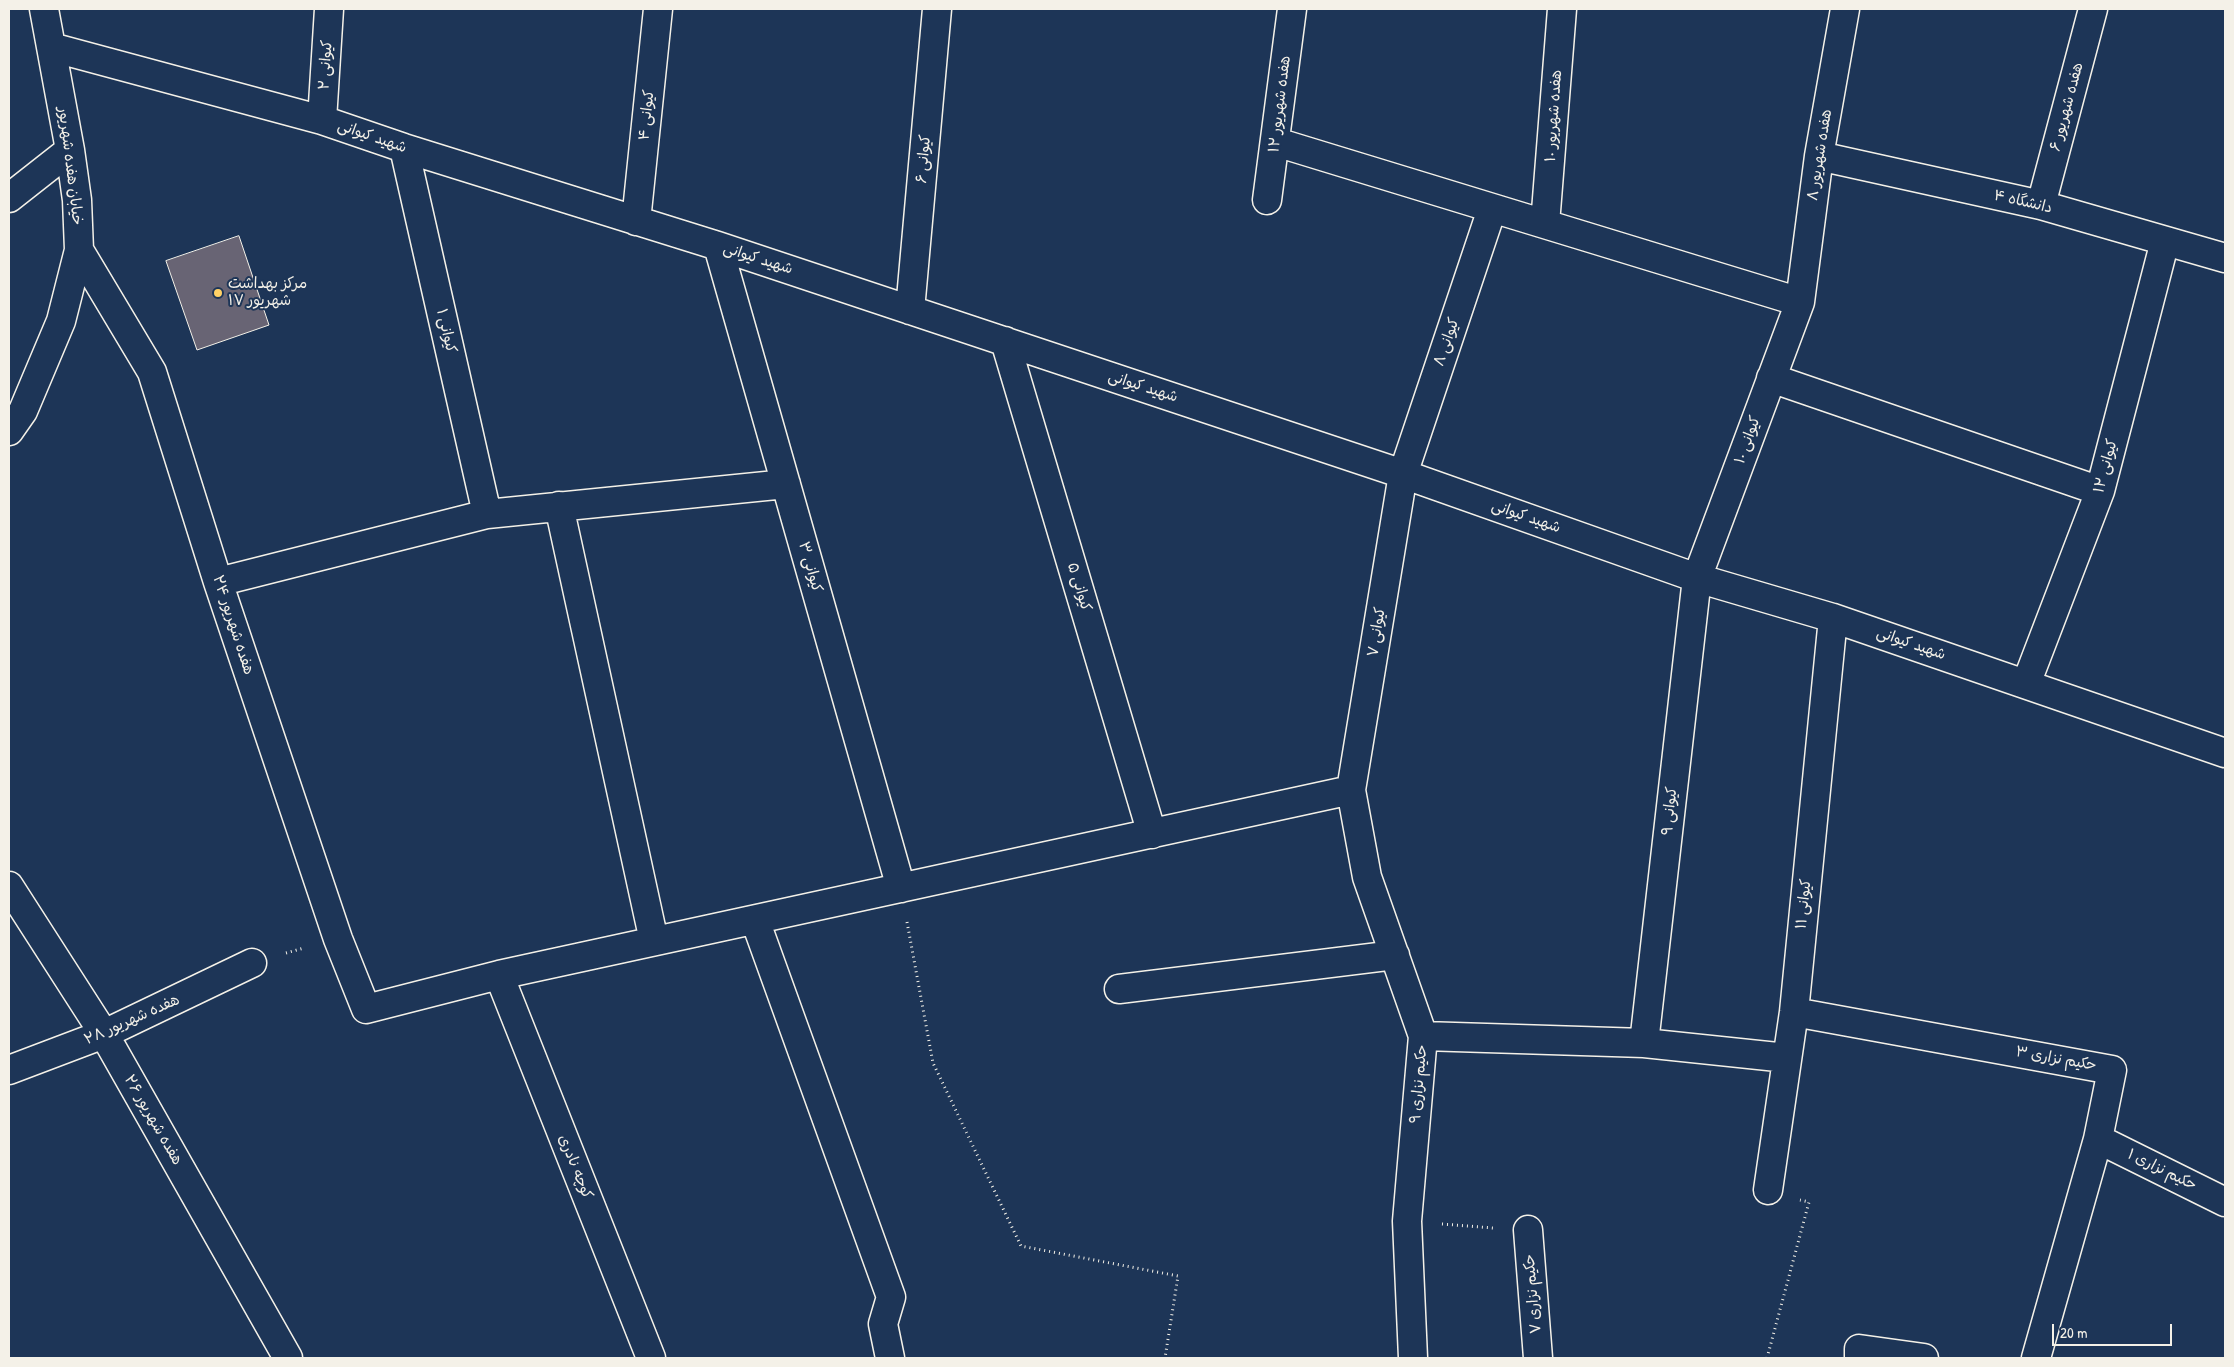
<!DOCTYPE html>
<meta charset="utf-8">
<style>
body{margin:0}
#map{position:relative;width:2234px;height:1367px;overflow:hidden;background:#1d3557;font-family:"Patrick Hand",sans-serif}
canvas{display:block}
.frame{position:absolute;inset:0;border:10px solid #f4f1e8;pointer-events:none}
.scale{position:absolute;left:2052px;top:1324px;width:120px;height:22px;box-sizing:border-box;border:2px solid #f4f1e8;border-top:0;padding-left:6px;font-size:15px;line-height:18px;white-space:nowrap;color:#f4f1e8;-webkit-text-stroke:4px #1d3557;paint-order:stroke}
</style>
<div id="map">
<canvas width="2234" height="1367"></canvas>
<div class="frame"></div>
<div class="scale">20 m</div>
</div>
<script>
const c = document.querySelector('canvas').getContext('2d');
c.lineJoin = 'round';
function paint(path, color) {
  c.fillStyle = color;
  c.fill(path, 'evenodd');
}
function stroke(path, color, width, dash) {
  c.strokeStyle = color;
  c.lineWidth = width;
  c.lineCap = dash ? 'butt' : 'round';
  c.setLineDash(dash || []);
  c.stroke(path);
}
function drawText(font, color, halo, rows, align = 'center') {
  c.font = font + ' "Patrick Hand","Playpen Sans Arabic",sans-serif';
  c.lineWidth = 4;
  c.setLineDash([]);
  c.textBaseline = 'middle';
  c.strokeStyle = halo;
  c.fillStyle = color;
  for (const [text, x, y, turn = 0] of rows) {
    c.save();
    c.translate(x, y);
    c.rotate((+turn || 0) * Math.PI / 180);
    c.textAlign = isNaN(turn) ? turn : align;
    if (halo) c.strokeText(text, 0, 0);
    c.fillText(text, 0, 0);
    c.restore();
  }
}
const building = new Path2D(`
 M239 236 269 325 197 350 166 261Z`);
const path = new Path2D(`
 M907 922 933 1063 1021 1246 1178 1276 1165 1358
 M286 953 304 948
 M1442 1224 1493 1228
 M1767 1358 1809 1202 1800 1200`);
const minor = new Path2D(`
 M51 47 322 120 404 148 718 246 1403 474 1697 578 1833 618 2225 753
 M322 120 329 9
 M1276 142 1800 302
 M404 148 487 514
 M1819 156 2041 205 2225 258
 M9 198 70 150
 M1267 200 1292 9
 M2041 205 2093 9
 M636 221 658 9
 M1545 224 1562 9
 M718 246 901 888
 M79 250 152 372 218 582 338 939 366 1009 499 975 1351 790
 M910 310 937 9
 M1005 341 1152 834
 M1771 378 2100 491
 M9 431 23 411 61 321 79 250 77 200 70 150 44 9
 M559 506 654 941
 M218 582 487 514 786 484
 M2026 684 2100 491 2165 241
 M9 886 104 1034 288 1358
 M755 920 891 1297 883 1324 890 1358
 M499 975 651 1358
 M1119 989 1395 955
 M1794 1012 2112 1070 2098 1139 2036 1358
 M1423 1036 1644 1043 1787 1058
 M1644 1043 1697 578 1800 302 1819 156 1845 9
 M9 1070 104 1034 252 963
 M2098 1139 2225 1202
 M1768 1190 1794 1012 1833 618
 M1528 1230 1538 1358
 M1413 1358 1407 1221 1423 1036 1367 877 1351 790 1403 474 1492 209
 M1859 1358V1349L1924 1358`);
const markers = [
 [218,293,5,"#ffd166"]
];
const streetNames = [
 ["کیوانی ۲",326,65,-86],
 ["هفده شهریور ۱۲",1280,104,-83],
 ["هفده شهریور ۶",2067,107,-75],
 ["کیوانی ۴",647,115,-84],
 ["هفده شهریور ۱۰",1554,116,-86],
 ["شهید کیوانی",372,137,19],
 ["هفده شهریور ۸",1820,155,-81],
 ["کیوانی ۶",924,159,-85],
 ["خیابان هفده شهریور",70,166,83],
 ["دانشگاه ۴",2023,202,13],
 ["شهید کیوانی",758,259,18],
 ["کیوانی ۱",446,331,77],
 ["کیوانی ۸",1447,342,-71],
 ["شهید کیوانی",1143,387,18],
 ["کیوانی ۱۰",1748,440,-70],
 ["کیوانی ۱۲",2106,466,-75],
 ["شهید کیوانی",1526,517,19],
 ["کیوانی ۳",810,567,74],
 ["کیوانی ۵",1079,587,73],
 ["هفده شهریور ۲۴",233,625,72],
 ["کیوانی ۷",1377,632,-81],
 ["شهید کیوانی",1911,644,19],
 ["کیوانی ۹",1670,811,-84],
 ["کیوانی ۱۱",1804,904,-84],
 ["هفده شهریور ۲۸",132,1020,-24],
 ["حکیم نزاری ۳",2056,1059,10],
 ["حکیم نزاری ۹",1419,1084,-85],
 ["هفده شهریور ۲۶",153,1120,60],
 ["کوچه نادری",575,1167,68],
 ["حکیم نزاری ۱",2162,1170,26],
 ["حکیم نزاری ۷",1533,1294,-95]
];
const poiNames = [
 ["مرکز بهداشت",228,284],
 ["۱۷ شهریور",228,301]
];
paint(building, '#686474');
stroke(building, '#f4f1e8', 1);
stroke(minor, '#f4f1e8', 31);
stroke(path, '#f4f1e8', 3, [1, 4]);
stroke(minor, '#1d3557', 28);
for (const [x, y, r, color] of markers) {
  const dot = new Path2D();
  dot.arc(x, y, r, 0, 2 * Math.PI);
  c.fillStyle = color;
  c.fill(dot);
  stroke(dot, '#1d3557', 2);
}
drawText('15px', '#f4f1e8', '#1d3557', streetNames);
drawText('15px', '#f4f1e8', '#1d3557', poiNames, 'left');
</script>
